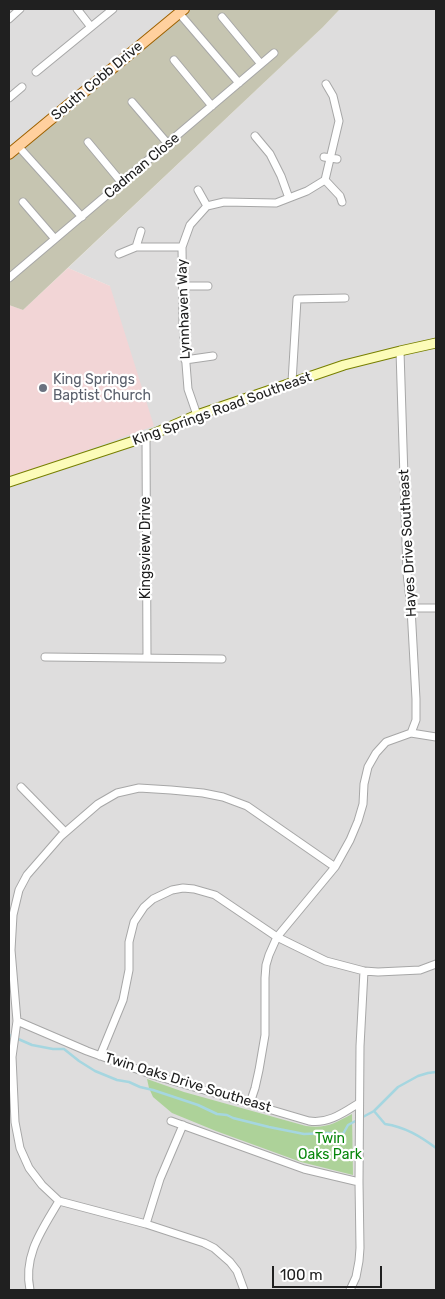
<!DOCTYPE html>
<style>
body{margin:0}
#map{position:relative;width:445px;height:1299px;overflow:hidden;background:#f1ede6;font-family:Rubik,sans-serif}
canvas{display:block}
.frame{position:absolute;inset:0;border:10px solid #202020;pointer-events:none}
.scale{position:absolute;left:272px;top:1266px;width:110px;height:22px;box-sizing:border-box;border:2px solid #202020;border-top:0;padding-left:6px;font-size:15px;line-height:18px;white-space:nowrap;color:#202020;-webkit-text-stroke:4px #fff;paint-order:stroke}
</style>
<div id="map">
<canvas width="445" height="1299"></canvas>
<div class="frame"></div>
<div class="scale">100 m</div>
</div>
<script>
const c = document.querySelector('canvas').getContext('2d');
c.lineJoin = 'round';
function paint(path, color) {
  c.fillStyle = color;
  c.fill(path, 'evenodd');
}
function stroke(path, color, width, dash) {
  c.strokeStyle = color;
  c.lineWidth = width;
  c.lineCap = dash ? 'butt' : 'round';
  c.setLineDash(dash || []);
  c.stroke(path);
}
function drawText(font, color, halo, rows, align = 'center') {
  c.font = font + ' Rubik,sans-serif';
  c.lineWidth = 4.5;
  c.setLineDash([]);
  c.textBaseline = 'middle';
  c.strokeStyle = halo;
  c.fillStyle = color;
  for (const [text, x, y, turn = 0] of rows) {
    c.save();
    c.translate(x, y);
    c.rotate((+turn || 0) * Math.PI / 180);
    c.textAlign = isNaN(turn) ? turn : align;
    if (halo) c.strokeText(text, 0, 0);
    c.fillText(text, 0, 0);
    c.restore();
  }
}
const residential = new Path2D(`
 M9 9H183L9 161Z
 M340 9H436V1290H9V478L110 286 68 268 323 27Z`);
const commercial = new Path2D(`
 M68 268 110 286 154 426 9 478V305L23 310Z`);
const construction = new Path2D(`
 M183 9H340L323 27 23 310 9 305V161Z`);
const forest = new Path2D(`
 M147 1079 184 1092 306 1126C326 1129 335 1123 352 1114L353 1175 301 1162 216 1131 172 1113 153 1097 149 1088Z`);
const stream = new Path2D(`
 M9 1035 32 1045 53 1049H64L79 1061 95 1071 117 1080 129 1082 140 1087 153 1090 198 1105 217 1114 227 1115 233 1118 269 1127 304 1134 327 1133 343 1134 348 1125 374 1111 398 1087 418 1076 428 1073 436 1072
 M374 1111 385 1124C405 1127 420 1136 436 1148`);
const street = new Path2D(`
 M77 9 91 27
 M179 13 239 83
 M222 17 261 64
 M9 19 20 9
 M174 60 212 106
 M36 72 113 9
 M9 98 22 87
 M132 102 168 144
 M255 136 270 154 281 176 289 198
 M88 142 122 183
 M18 146 82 217
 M324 157 337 159
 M325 180 340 196 342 202
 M198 190 207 206
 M23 202 55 239
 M136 247 141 231
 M119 254 136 247H182
 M9 278 274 53
 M183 286H208
 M400 351 407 573 411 608 416 699V720L411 733
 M185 360 213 356
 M292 382 297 299 345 298
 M197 415 188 389 183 326 182 247 190 225 207 206 224 202 276 203 307 191 325 180 339 121 333 96 326 84
 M146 437 147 658
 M411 608H436
 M45 657 222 659
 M21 787 65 832
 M17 1021 87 1051 153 1075 309 1121C328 1124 343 1113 359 1103
 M100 1056 123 1000 129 970V942L134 922 144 907 153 899 172 890 183 888 194 889 215 895 277 937 326 961 364 971 378 972 420 970 436 964
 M250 1103 255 1088 259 1070 265 1035V978L266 965 269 955 277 937 335 867 350 840 358 821 363 804 364 784 368 767 376 753 386 742 411 733 436 737
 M171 1121 304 1169 359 1182
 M146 1224 160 1179 183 1125
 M30 1290C23 1255 42 1230 59 1201
 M244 1290 237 1271 230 1262 214 1248 204 1243 146 1224 59 1201 42 1185 29 1168 20 1148 15 1122 12 1057 17 1021 11 950 13 915 19 890 27 875 61 836 98 804 117 793 139 788 171 790 203 793 223 797 247 806 335 867
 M350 1290 356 1277 359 1261 360 1248 359 1182 360 1046 364 971`);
const secondary = new Path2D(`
 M9 482 146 437 197 415 344 365 400 351 436 343`);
const primary = new Path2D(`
 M9 154 184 9`);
const markers = [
 [43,388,5,"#6b7280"]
];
const streetNames = [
 ["South Cobb Drive",97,81,-40],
 ["Cadman Close",142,166,-40],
 ["Lynnhaven Way",184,309,-92],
 ["King Springs Road Southeast",222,409,-20],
 ["Hayes Drive Southeast",408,543,-93],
 ["Kingsview Drive",146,548,-90],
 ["Twin Oaks Drive Southeast",188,1083,17]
];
const worshipNames = [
 ["King Springs",53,380],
 ["Baptist Church",53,396]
];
const parkNames = [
 ["Twin",330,1139],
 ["Oaks Park",330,1155]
];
paint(residential, '#dedddd');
paint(commercial, '#f2d5d6');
paint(construction, '#c6c5b1');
paint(forest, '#add299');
stroke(stream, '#a5d6e0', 2.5);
stroke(street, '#a7a7a7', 9);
stroke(secondary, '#777f00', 11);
stroke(primary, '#9d6100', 12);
stroke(street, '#fff', 7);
stroke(secondary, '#fcfcb9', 9);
stroke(primary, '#ffd09e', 10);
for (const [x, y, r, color] of markers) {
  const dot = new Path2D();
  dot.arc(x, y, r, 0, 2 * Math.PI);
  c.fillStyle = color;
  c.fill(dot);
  stroke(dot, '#fff', 2);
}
drawText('14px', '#202020', '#fff', streetNames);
drawText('14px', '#5b616d', '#fff', worshipNames, 'left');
drawText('14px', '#07860b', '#fff', parkNames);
</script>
